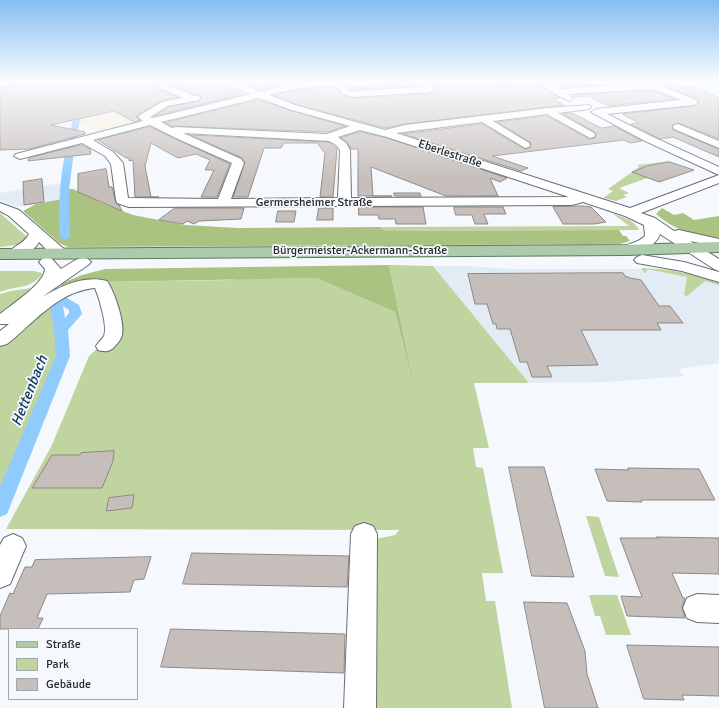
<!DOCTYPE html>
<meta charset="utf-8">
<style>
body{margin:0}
#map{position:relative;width:719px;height:708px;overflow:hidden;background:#f5f9fe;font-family:Signika,sans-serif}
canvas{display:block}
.legend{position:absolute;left:8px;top:628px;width:130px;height:72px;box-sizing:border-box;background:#f5f9fe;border:1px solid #a3a7aa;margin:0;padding:5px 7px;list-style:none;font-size:12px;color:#292b2d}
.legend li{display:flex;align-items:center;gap:8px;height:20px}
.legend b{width:20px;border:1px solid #a3a7aa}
</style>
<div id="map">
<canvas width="719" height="708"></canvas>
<ul class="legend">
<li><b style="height:5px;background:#adcbac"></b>Straße</li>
<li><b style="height:11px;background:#bfd49e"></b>Park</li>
<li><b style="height:11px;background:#c5beba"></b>Gebäude</li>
</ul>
</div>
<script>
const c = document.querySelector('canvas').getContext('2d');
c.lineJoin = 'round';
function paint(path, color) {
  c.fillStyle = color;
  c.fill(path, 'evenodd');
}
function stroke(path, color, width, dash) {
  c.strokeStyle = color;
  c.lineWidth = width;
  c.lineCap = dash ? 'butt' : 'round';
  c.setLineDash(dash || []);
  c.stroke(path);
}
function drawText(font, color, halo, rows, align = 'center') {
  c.font = font + ' Signika,sans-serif';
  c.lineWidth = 3.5;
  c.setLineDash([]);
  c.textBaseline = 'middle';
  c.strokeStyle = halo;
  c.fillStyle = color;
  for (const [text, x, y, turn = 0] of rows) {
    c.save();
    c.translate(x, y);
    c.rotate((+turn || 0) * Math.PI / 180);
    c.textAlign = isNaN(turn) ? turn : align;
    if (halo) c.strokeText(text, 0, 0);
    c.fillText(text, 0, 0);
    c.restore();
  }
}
const built = new Path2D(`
 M61 183V200L18 207 0 200V193Z
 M433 266H466L514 269H659L673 270 711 280 719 283V363L678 369 684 376 608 382 529 383Z`);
const industrial = new Path2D(`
 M36 82H216L251 96 99 133 75 121 76 117Z`);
const green = new Path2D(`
 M669 161 682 166 619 188 629 193 623 195 627 197 616 201 603 198 613 191 608 189 639 167 637 165Z
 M0 213 26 236 25 240 18 245 0 247Z
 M612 213C622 217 635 220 639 230L386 231 380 227 629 226Z
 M389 265 433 266 529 383H474L489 448H473L476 467 483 468 503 573H482L486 601H495L512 708H377L375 539 395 535 399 530 6 529 52 445 89 356 106 341 102 282 232 280 240 278 241 279 316 278 395 312 412 374Z
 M641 268C668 269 694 273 719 283V285L705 281 687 296 684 295 687 277 647 269 646 273 644 272Z
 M0 271H34L42 273V275C28 290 18 285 0 292Z
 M31 288 0 316V294L11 291Z
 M54 300V309L60 356 0 496V344Z
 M586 516 599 517 619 577 605 576Z
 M589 595H617L631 635H606L600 616H595Z`);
const forest = new Path2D(`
 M68 189H73L102 203 133 215 185 225 238 228 380 227 386 231 619 230 623 236H626L630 241 620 244 68 247 59 243 23 211 36 204 68 198Z
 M662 208 674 215 683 213 694 220 719 216V239C697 237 672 229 656 214Z
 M389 265 414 384 395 312 316 278 102 282 63 291 60 284 82 275 105 269Z`);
const canal = new Path2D(`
 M74 115H80L81 117 76 140 73 142 75 144 69 190 70 237 65 240 60 237C58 205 60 175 67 144L70 142 68 140Z
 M61 293 65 294 67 298 79 305 82 314 68 330 70 356 9 509 7 514 0 517V487L56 356 54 329 50 307 57 294ZM63 306 69 310V313L65 318Z`);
const building = new Path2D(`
 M7 82H221L222 86 243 94 154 116 169 107 199 101 201 99 199 94H194L166 83 159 82 157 85 158 89 178 97 161 101 139 114 136 117 140 120 134 122 114 111 51 125 85 132V134L29 149 0 150V88L12 86Z
 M243 82H292L260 90 243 84Z
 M430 82H499L506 88 511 85V82H537L560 98 553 99 564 105 405 124 385 128 298 105 274 95 299 89 333 87 337 88 343 95 352 98 430 94 435 89Z
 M551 82H563V85L644 82 560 87Z
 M656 82H674L681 86H696L719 98V139L679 123 674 124 672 126 673 130 719 149V157L673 137 660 139 631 124 639 123 622 114 693 106 699 103 697 99Z
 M418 83 420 86 353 89 349 87Z
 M653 91 675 99 608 106 589 96 574 97 572 95Z
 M259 100 292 111 345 126 327 132 172 126 165 123Z
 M572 113 601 128 614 126 642 141 630 143 624 140 492 156 528 168 521 171 403 134 482 124 525 149 530 148 531 144 530 142 497 122 547 116 589 139 595 138 596 134 595 132 563 114Z
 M150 127 230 164 217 197H201L214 170H205L210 160 196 154 178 158 151 143 145 166 151 197H159H135L133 160 129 161V158H126L98 140Z
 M360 132 387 138 507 178 500 182 490 178 498 196H446L371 167 373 196H392H358V149H351L347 142 341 138Z
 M191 135 329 142 337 149 333 197H320L325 153 317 143H284L281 148H264L248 197H233L245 162 242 158Z
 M82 145 90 149 91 154 28 161 29 158Z
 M670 162 694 170 659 182 632 172 647 166Z
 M106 169 109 187H112L116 203 119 205 122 211 78 192V174Z
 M42 179 44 202 24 205 23 182Z
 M394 193H420L421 196H395Z
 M583 206 591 207 606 222 594 224H563L553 207Z
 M359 207H423L426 224H396L395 219H379L378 215H359Z
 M454 207H503L506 214H484L488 224H475L472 215H456Z
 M175 208H244L241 219 199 221 194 224 187 221 183 224 159 220Z
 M319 208H333V220H317Z
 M278 211H296L294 222H276Z
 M623 273 625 276 630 278 641 280 659 306H670L683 323H657L661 330H581L598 365 547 366 552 377H532L527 362H520L510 329H497L496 324H493L487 304H475L468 274Z
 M114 451 113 461 102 488H32L52 455H80L81 453Z
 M509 467H544L574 577 532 576Z
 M628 468 699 469 715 500H641L642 502 607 501 595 469 628 470Z
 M134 495 132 508 106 511 109 498Z
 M657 537 719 538V574L672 573 683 598H685L682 607 685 618 627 616 621 596 642 597 620 538H658Z
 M192 553 349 556 347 587 183 584Z
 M151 557 144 579 134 580 130 592 47 594 37 618H43L38 629H0V616L10 593 13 594 25 567H32L35 560Z
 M524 602 567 603 585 651 587 674 598 708H545Z
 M171 629 345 634 344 673 161 667Z
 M627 645 719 647V696L682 695 684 700 644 699Z`);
const minor = new Path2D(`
 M222 82H234L260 92 299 82H346L345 84 349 90 353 91 423 87 419 82H428L434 89 430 92 352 97 343 94 337 85 299 88 269 95 298 106 385 130 405 125 548 108 589 105 591 107 589 109 558 113 594 133 595 135 594 137 590 138 547 114 493 121 529 143 530 145 529 147 525 148 482 122 396 133 630 208 719 175V183L641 213 655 218 674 231 679 230 719 239V247L690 241 719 259V271L714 269 660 234C655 248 635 257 622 253L620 250C624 243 638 244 645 236L644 225 625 216 583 202 572 205 129 207 117 203 116 200 111 164 105 156 82 143 20 159 14 156 16 154 143 121 138 117 140 115 162 102 183 98 159 88 158 86 159 84H165L194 96H199L200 98 199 100 168 106 150 117 153 118 251 94ZM259 98 292 110 350 126 327 134 176 127 172 128 161 122ZM150 125 178 139 232 163 218 199 128 198 123 163 113 152 93 140ZM360 130 387 137 569 197 351 198 350 150 346 143 338 137ZM183 133 329 141 336 145 340 150 338 198 231 199 244 163 241 159Z
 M500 82H509L510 84 506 87Z
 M538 82H548L560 89 654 83 696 100 698 102 696 104 693 105 607 114 653 137 719 167V175L645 141 591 112 596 109 681 100 653 89 568 94 573 98 569 101 555 94Z
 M678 124 719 141V148L674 129 673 127 674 125Z
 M0 203 19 210 65 250 68 253 65 256C54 259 47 250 39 242 34 251 20 260 10 257L7 254C14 245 23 245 29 234L9 216 0 211Z
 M642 255 684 262 719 272V282L682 271 637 263 634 260 637 257Z
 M47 257 52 259 61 269C70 264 78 256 88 259L91 262 88 265 42 297C61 286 84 275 107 281 114 291 125 322 122 335 121 339 118 343 115 346 110 352 105 352 98 350L96 346C98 343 102 339 104 336 108 326 99 298 95 288H94C59 292 37 319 12 340L7 344 0 346V331L9 324H0V314C11 305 45 283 45 269L39 262 42 259Z
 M364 523 373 526 377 534 376 708H344L351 534 355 526Z
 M13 534 22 538 26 546 10 584 0 588V545L4 538Z
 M697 594 719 595V623L697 622 687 618 683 608 687 598Z`);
const major = new Path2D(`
 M719 242V252L627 255 0 259V249L627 245Z`);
const farStreetnames = [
 ["Eberlestraße",450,154,18],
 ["Germersheimer Straße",314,203],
 ["Bürgermeister-Ackermann-Straße",360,251]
];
const waterNames = [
 ["Hettenbach",30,391,-68]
];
paint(built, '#e3ebf5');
paint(industrial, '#f8eed9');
paint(green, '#bfd49e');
paint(forest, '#aac380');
paint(canal, '#8fcbfd');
paint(building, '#c5beba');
stroke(building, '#8f8884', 1);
stroke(minor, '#696d72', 2);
stroke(major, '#5b7c5c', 2);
paint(minor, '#fff');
paint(major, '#adcbac');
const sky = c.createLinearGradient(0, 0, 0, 181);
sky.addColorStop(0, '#84bdf0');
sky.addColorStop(0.45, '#fafcff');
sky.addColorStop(1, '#fafcff00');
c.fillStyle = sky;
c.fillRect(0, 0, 719, 181);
drawText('12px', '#292b2d', '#f5f9fe', farStreetnames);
drawText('italic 15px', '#0e3b5b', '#f5f9fe', waterNames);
</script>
